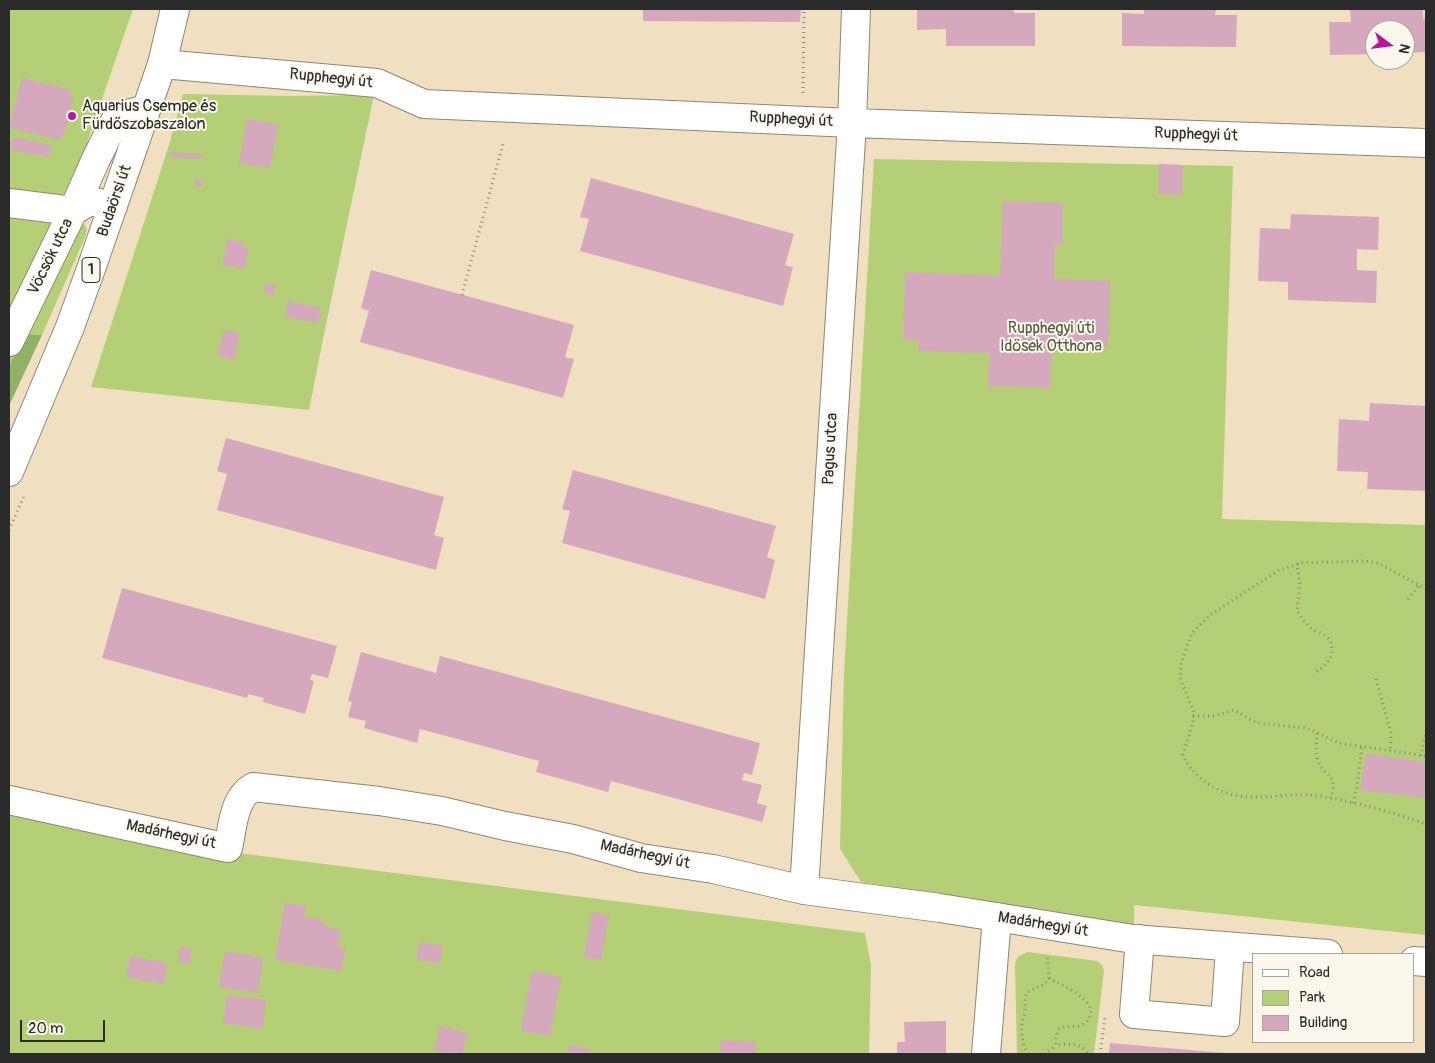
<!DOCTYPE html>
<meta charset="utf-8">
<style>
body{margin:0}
#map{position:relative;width:1435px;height:1063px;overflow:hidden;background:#f0e0c1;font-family:Pangolin,sans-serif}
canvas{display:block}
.frame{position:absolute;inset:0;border:10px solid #2b2b2b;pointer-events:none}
.legend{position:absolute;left:1252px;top:953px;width:162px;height:90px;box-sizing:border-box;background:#fbf7ec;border:1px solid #a8a59f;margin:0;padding:6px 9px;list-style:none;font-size:15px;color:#2b2b2b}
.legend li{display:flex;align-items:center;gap:10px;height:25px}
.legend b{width:25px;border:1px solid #a8a59f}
.north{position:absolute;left:1365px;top:20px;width:50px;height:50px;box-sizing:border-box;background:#fbf7ec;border:1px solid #a8a59f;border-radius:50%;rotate:105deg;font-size:14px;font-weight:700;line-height:20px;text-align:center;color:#2b2b2b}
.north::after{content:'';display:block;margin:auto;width:18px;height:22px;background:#b5179e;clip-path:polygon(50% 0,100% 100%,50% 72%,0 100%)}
.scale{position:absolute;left:20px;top:1020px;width:85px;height:22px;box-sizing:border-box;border:2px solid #2b2b2b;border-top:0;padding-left:6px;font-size:15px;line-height:18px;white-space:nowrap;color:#2b2b2b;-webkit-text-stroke:4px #fbf7ec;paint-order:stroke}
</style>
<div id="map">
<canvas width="1435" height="1063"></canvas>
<div class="frame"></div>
<ul class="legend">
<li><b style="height:6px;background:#fff"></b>Road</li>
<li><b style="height:14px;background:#b4cf75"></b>Park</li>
<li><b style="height:14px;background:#d6a8be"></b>Building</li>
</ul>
<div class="north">N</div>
<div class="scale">20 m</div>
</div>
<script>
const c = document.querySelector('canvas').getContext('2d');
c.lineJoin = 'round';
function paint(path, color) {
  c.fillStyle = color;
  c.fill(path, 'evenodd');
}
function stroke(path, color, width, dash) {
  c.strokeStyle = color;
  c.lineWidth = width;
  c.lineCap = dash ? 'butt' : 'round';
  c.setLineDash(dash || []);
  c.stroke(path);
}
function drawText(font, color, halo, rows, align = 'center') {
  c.font = font + ' Pangolin,sans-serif';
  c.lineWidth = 4;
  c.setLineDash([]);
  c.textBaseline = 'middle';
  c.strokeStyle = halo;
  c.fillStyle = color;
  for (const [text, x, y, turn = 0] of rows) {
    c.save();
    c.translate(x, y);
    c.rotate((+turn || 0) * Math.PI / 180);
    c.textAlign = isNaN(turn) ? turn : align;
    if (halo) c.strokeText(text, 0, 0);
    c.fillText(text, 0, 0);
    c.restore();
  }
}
const green = new Path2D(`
 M9 9H133L66 204 9 322Z
 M183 94 290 96 374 95 324 334 309 410 91 387 169 145Z
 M874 159 1233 166 1222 519 1426 525V935L1134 905V925L861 882 840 849 844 673Z
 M79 223 84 224 87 229 86 235 42 335 25 334 9 366V329Z
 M9 813 238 853 865 933 871 965 869 1054H9Z
 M1027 952 1097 961 1102 965 1104 970 1094 1054H1017L1015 963 1018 957Z`);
const forest = new Path2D(`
 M25 334 42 335 9 406V366Z`);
const building = new Path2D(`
 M643 9H801L800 22 643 21Z
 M917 9H1014V13H1035V46H946V29L917 30Z
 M1144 9H1216L1215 15H1237L1236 47 1122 46V13L1144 14Z
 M1350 9H1423V19L1426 18V52L1405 53V30H1375V54L1330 55 1329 22H1351Z
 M22 78 72 90 70 97H73L65 132H63L61 140 9 128Z
 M247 119 278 125 270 168 239 163Z
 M13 137 51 145 49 157 11 150Z
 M170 152 201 154V159L170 157Z
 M1159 164 1183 165 1182 195 1158 194Z
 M591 178 794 234 785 265 793 267 783 306 580 251 589 219 580 217Z
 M196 179 203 181 202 187 195 186Z
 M1003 201 1063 203 1062 245H1055L1054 279 1110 281 1108 347 1052 345 1050 388 988 386 990 353 918 351V340H903L905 272 1000 276Z
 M1291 214 1379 217 1378 250 1357 249V270L1377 271 1376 303 1288 300V282L1258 281 1260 228 1290 229Z
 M228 239 246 243 244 248 249 249 244 269 222 265Z
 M371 270 574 325 565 357 574 359 563 398 360 342 369 311 361 308Z
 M266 283 276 285 273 295 264 293Z
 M288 301 321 308 318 323 285 317Z
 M224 330 240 333 234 360 217 356Z
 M1370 403 1426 406V491L1367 489 1368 472 1337 471 1339 419 1369 421Z
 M226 438 444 497 434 535 444 538 436 570 217 510 227 474 217 471Z
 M573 470 776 526 767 557 775 560 765 599 562 543 570 511 562 509Z
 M122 588 337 646 328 678 312 674 310 680 314 681 305 714 263 702 264 698 248 694 247 698 102 658Z
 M361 652 436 673 440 656 760 743 752 775 744 773 742 780 762 785 757 803 767 806 762 822 611 781 608 792 536 772 539 761 420 729 417 743 364 728 366 721 348 717 352 702 348 701Z
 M1366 754 1426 762V798L1360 790Z
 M285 903 306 906 304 917 319 919 329 928 341 929 338 946 345 948 342 971 275 960Z
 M592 912 609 915 601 960 584 958Z
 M420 942 443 946 440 963 416 960Z
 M180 947 192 948 190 964 179 963Z
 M225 951 263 958 258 993 219 987Z
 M130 956 167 963 164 984 126 977Z
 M532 971 561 977 550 1036 521 1031Z
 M227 995 266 1000 262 1029 223 1023Z
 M946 1021V1054H897V1042H905L904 1022Z
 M440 1026 468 1033 462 1054H449L434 1050Z
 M721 1040 756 1042 755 1054H720Z
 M1110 1043 1225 1053V1054H1109Z
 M569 1045 590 1049 589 1054H567Z`);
const path = new Path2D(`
 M803 93 804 9
 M462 295 503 144
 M9 530 24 496
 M1297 563 1300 585 1297 611C1302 619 1308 627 1316 631 1320 633 1324 634 1327 637 1340 651 1327 666 1315 672
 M1426 589 1378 563 1364 561 1302 563 1279 570 1210 615 1192 633 1181 663 1180 678 1194 712 1193 722 1183 755C1189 769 1198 777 1210 785 1245 808 1282 790 1319 796 1356 802 1391 812 1426 824
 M1408 599 1419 585
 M1376 679 1391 733 1390 751
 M1193 716H1214L1234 710 1257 723 1306 728 1339 743 1426 756
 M1317 733C1317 741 1315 753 1318 761 1326 780 1338 771 1331 798
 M1421 756 1426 732
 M1353 803 1357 786 1362 746
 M1049 978C1061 985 1096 999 1090 1016 1088 1020 1086 1023 1082 1025 1075 1028 1066 1025 1059 1029L1056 1036V1045C1068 1044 1081 1042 1088 1054
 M1028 1054C1022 1045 1020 1030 1023 1019 1024 1016 1025 1015 1025 1011 1026 1004 1024 999 1027 992L1045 984 1049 978 1047 954
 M1044 1054 1056 1045
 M1100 1054 1105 1018`);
const minor = new Path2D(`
 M162 64 377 83 424 104 852 123 1426 143
 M9 203 73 211 96 159 117 117 146 109
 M9 342 73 211 90 201 113 206
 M9 800 228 848C233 826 233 799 253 787L379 801 442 811 505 826 573 839 641 858 713 869 804 890 940 908 1133 939 1328 954
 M804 890 852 123 856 9
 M1140 939 1134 1014 1225 1022 1230 947
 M1414 961 1426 962
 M986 1054 997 917`);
const major = new Path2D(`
 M9 472 70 327 92 266 162 64 175 9`);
const markers = [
 [72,116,5,"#b5179e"]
];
const shields = [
 [91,270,18]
];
const shieldNames = [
 ["1",91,270]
];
const streetNames = [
 ["Rupphegyi út",331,79,6],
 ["Rupphegyi út",791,120,3],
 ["Rupphegyi út",1196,135,2],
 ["Budaörsi út",115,201,-71],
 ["Vöcsök utca",51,257,-64],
 ["Pagus utca",831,449,-87],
 ["Madárhegyi út",171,835,12],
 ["Madárhegyi út",645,855,12],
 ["Madárhegyi út",1043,925,9]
];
const poiNames = [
 ["Aquarius Csempe és",82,107],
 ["Fürdőszobaszalon",82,125]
];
const parkNames = [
 ["Rupphegyi úti",1051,329],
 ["Idősek Otthona",1051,347]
];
paint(green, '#b4cf75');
paint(forest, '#8fb266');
paint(building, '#d6a8be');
stroke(minor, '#8e8676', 30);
stroke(major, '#8e8676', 30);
stroke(path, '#8e8676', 3, [1, 4]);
stroke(minor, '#fff', 28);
stroke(major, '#fff', 28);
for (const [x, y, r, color] of markers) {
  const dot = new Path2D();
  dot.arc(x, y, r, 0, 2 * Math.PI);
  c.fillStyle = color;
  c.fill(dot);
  stroke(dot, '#fbf7ec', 2);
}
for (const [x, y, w] of shields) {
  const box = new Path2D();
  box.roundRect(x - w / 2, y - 12.5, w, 25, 4);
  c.fillStyle = '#fbf7ec';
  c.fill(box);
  stroke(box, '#2b2b2b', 1);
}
drawText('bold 15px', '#2b2b2b', null, shieldNames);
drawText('16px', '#2b2b2b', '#fbf7ec', streetNames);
drawText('16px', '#2b2b2b', '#fbf7ec', poiNames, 'left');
drawText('16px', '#545c41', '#fbf7ec', parkNames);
</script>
